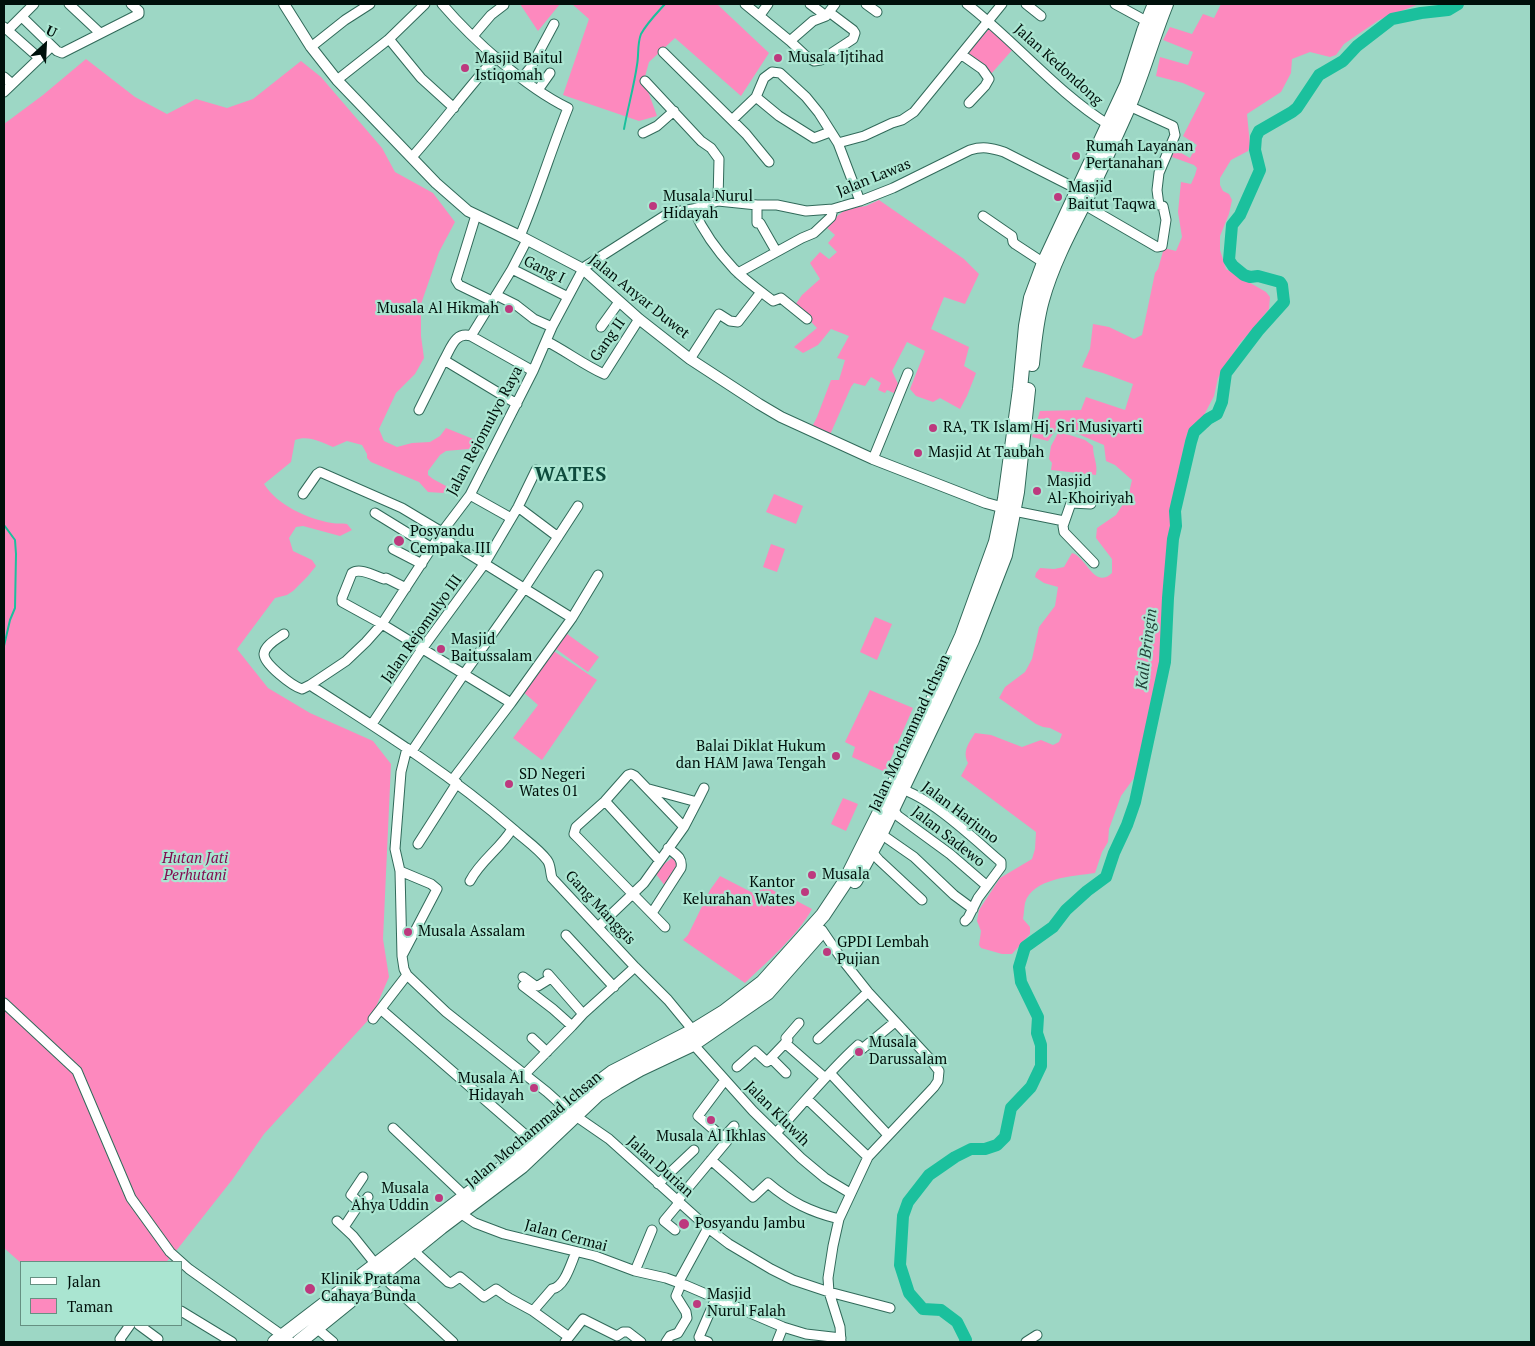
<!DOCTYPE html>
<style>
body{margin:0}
#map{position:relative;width:1535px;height:1346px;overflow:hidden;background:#9dd7c5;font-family:"PT Serif",serif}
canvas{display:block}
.frame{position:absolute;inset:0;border:5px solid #00100b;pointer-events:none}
.legend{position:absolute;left:20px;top:1261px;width:162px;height:65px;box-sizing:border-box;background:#aae5d1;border:1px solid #669082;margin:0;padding:6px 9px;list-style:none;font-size:15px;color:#00100b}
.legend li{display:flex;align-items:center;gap:10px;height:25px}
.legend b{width:25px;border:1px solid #669082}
.north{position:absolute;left:20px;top:20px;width:50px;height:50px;-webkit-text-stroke:4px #aae5d1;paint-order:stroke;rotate:25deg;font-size:14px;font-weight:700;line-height:20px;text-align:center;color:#00100b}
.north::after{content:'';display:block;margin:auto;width:18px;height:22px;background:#00100b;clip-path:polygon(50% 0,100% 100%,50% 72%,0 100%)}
</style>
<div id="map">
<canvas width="1535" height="1346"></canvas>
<div class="frame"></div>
<ul class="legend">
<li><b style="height:6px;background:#fff"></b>Jalan</li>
<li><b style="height:14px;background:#fd89be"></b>Taman</li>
</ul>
<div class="north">U</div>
</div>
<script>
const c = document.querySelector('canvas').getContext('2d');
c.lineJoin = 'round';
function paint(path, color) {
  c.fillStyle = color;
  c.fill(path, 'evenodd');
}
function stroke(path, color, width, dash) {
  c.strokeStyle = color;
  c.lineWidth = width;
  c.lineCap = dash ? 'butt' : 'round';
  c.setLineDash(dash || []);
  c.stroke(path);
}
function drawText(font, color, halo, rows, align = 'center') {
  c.font = font + ' "PT Serif",serif';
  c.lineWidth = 4.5;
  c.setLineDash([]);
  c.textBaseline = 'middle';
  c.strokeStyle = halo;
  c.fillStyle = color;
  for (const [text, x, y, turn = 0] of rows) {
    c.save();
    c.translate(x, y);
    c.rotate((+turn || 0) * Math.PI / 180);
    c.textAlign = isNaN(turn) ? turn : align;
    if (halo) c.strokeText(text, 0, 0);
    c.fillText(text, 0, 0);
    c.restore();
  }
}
const green = new Path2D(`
 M520 4H560L538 31Z
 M572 4H717L769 53 741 96 675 38 649 62 644 80 657 116 639 121 563 95 589 19Z
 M1221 4H1419L1379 20 1344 44 1336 55 1330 57 1310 52 1292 59 1291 73 1281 92 1247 114 1250 145 1248 151 1231 160 1220 178V185L1223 191 1229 194 1232 200 1229 214 1220 236V250L1226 269 1266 292 1270 297 1269 309 1251 331 1240 343 1218 378 1214 396 1203 417 1193 425 1187 434 1183 450 1180 479 1171 516 1165 569V600L1161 650 1149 727 1134 778 1121 796 1109 829 1108 842 1102 852 1095 873C1074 876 1032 878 1025 903 1024 908 1024 914 1023 919L1030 927V934L1012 954H1002L981 948 979 945 981 931 977 921 979 910 1000 878 1032 859 1035 849 1036 832 961 776 968 763C962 751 969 743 975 733L991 735 1022 747 1041 740 1053 745 1059 742 1062 734 1050 728 1043 727 1036 724 999 698 1005 687 1025 672 1032 659 1039 627 1055 606 1058 587 1044 583 1035 577 1036 573 1040 568 1054 569 1064 567 1072 553C1086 556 1094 590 1112 573V559L1096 538 1097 528 1116 515 1123 504 1127 501 1132 480 1115 465 1106 461 1104 445 1078 434 1056 430 1048 441 1032 437 1040 411 1081 410 1086 397 1125 410 1133 384 1103 373 1082 367 1090 349 1093 324 1109 327 1134 339 1142 335 1155 273 1158 269 1164 248 1176 251 1182 237 1178 212 1181 182 1191 184 1195 175 1197 168 1194 165 1172 157 1174 149 1190 158 1197 145 1183 136 1205 93 1183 83 1156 76 1160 57 1188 65 1193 52 1163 40 1170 27 1192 34 1203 14 1214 18Z
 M991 27 1014 48 991 74 967 53Z
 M86 59 135 97 167 114 196 99 227 108 253 99 301 61 321 77 382 148 395 172 433 193 455 222 439 252 421 304V336L424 358 415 374 396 393 379 429 384 441 397 447 412 443 430 442 440 436 446 428 478 441 479 448 446 451 440 455 428 471V475L433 479 446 486 448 489 443 493 428 492 419 482 371 462 367 458V454L362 445 347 441 333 447C321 442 308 435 295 440L291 462 264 484C277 505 308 519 332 523 337 524 342 523 347 524L352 530 340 536 303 526 296 527 289 538 293 551 312 560 316 566 308 576 293 591 287 595 275 598 237 649 268 688 310 713 373 741 391 764 383 939 389 977 372 1016 264 1134 232 1180 172 1256 166 1262 21 1263 4 1248V124L43 95Z
 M879 200 964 259 979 274 965 304 944 297 931 329 969 347 964 366 976 373 967 396 960 409 940 398 933 402 916 396 910 389 925 351 907 342 892 371 899 386 896 394 887 390 885 393 878 390 881 383 871 377 865 386 854 383 851 387 829 437 811 429 817 417 831 380H839L845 360 837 358 849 336 831 329 818 345 803 353 794 347 817 328 795 305 802 295 820 279 810 263 820 252 829 259 837 252 828 243 835 235 825 226 846 209 866 206Z
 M1060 432 1085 440 1093 446C1093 458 1098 463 1096 475L1051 470 1052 463 1049 459 1051 446 1058 433Z
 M774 494 803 506 796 524 766 512Z
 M771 544 785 549 777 572 763 567Z
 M875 617 892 624 877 660 860 652Z
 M563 631 599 657 588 672 552 646Z
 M549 648 597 680 542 760 513 738 538 705 521 690Z
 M870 690 913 708 885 772 852 757 855 747 845 742Z
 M843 798 858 804 846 831 831 824Z
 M672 858 679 864 665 886 656 874 659 868Z
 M720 876 755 894 766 886 784 897 793 899 812 909C798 935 767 962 745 983L683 940 688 935 710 890Z`);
const stream = new Path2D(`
 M624 129C628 107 634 86 637 65 639 55 637 44 641 34 647 23 657 13 665 4
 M4 525 15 540 16 554 15 608 10 620 4 646`);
const river = new Path2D(`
 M965 1342 966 1340 957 1322 941 1310 923 1309 909 1293 900 1265 903 1216 908 1202 929 1175 955 1157 971 1149H985L997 1145 1005 1137 1011 1108 1031 1087 1041 1066V1045L1037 1033 1038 1017 1021 982 1019 967 1025 947 1053 927 1066 910 1087 891 1106 877 1114 853 1127 825 1135 802 1165 662 1168 598 1173 539 1176 526 1175 511 1191 442 1194 432 1208 419 1217 414 1222 402 1226 373 1258 331 1284 302 1282 285 1280 282 1258 276 1250 277 1244 275 1233 266 1229 260 1232 225 1240 215 1260 170 1255 150 1256 137 1259 131 1292 112 1297 108 1319 75 1343 61 1357 46 1392 19 1421 13 1448 10 1458 4`);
const minor = new Path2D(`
 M69 4 100 33
 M442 4C473 40 525 87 568 108 551 150 538 194 520 236
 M745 4 790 41
 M810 4 826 16
 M866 4 877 12
 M967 4C1016 42 1056 92 1109 125
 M1026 4 1041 16
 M1115 4 1148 22
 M829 12 853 30 855 33 853 39 821 60 814 61 806 56 790 41 813 21 826 16 835 4
 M760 15 768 4
 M22 17 57 51 62 53 139 14V11L131 4
 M4 27 39 58
 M8 30 34 4
 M473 36 491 15 504 5
 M389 39 421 78 454 108
 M311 47 345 20 370 4
 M663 52 746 134 769 162
 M962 55 982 69 989 79 985 86 969 103
 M4 77 12 84
 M522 78 531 67 554 24
 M337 80 389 39 425 4
 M645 81 701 141 711 148 719 159 718 201
 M538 90 550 73
 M4 92 52 46
 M756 97 779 116 814 138 830 132
 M732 120 756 97 764 78 772 72 780 73 806 97 819 113 838 143 860 201
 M643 133 657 126 674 111
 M838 143 864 136 892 123 902 120 914 112 1002 4
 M412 157C441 125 466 90 496 57
 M1083 204 1157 247 1162 246 1166 220 1163 206 1159 205 1157 190 1159 173 1175 135 1173 126 1129 106
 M757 205V223H760L776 251
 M693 209C703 231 718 252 734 269 746 281 760 291 773 301L781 298 807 319
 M476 215 456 280 459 285 492 301
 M983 216 1012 236 1013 242 1015 244 1044 263
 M527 240 512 269 568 297
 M738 273 802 238 814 233 831 217 833 209
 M496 295 516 305 534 319 552 327
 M601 327 619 302
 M471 336 512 269
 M546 341C566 351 584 365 604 374L639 319
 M690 359 719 314 730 321 738 322 761 292
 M517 404 444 360C451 348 455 331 471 336L533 371
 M419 410 444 360
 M873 459 908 373
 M303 494 317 474 320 472 402 508 442 532
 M470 495 511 518
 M1091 504 1071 503 1063 526 1064 532 1094 563
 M518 507 558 537
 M1014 511 1064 521
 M375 513 432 548
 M440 536 572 618
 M393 549 422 564
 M406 588 386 578 384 579C375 576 360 567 352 573L342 598V602L382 624 511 703
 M284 634C277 639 265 645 264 654 264 664 292 686 302 689L310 685 346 661 366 642 382 624 442 532 470 495 533 371 552 327 583 269 586 266 669 213 693 209 718 201 757 205H777L806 211 833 209 860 201 893 188 970 150C983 146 991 148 1004 152L1083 192
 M310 685C380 730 450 774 513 829 524 839 538 848 547 860 551 865 550 872 552 878L635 967 668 1000 696 1034
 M372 724 422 649 485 563 518 507 536 470
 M407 748 401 772 395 849 400 871 402 956 404 969 407 975 446 1012 547 1092 567 1110 609 1139 708 1228 729 1244 771 1269 793 1280 829 1292 890 1308
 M412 751 464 674 524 589 578 506
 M453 779 511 703 572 618 598 575
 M898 788C931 797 974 839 1001 862V867L978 898 968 918 965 921
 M605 801 659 860
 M697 802 704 788
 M893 809 898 816 950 854 987 886
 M881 834 914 857 954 895 973 909
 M418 844 457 783
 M872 852 879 860 922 900
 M400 871 431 884 437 889 403 954
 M470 881C481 860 500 849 512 829
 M652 913 681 868C683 857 675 854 668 848
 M598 927 644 883 684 827 697 802 649 789
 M665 927 578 838 574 834 576 827 605 801 628 775 631 774 635 776 684 827
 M822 930 841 958 868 992 930 1059 939 1071 938 1081 934 1087 868 1157 839 1219 833 1246 828 1278 829 1292 840 1327 841 1342
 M566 935 614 987
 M548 974 583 1014
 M523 977 534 985 538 986 551 978
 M523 986 553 1009 572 1026
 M4 1003 77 1071 131 1198 170 1252 189 1269 283 1336 291 1342
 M384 1012 537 1145
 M373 1019 407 975
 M532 1038 547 1052
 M818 1039 868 992
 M785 1043 825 1078
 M693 1044 753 1111 801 1158 825 1178 850 1193
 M771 1058 786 1073
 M737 1067 755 1051 767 1062 788 1040 786 1038 799 1023
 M830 1073 888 1135
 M525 1074 572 1026 583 1014 635 967
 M807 1099 868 1157
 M393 1128 468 1199
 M776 1133C803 1104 828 1072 858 1045L862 1049 895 1022
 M723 1138 734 1126
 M711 1160 753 1197 768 1183C790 1202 811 1212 839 1219
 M658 1184 694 1150
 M677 1201 727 1141 698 1116 725 1080
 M360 1203 351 1195 363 1177
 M457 1211 475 1223 504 1234 595 1256 635 1271 666 1278 685 1285 783 1327 806 1334 841 1338
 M337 1221 353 1236 373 1261 382 1276 453 1342
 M344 1227 360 1203 363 1204 368 1197
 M675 1230 664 1221 679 1203
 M413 1250 448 1282 451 1283 460 1277 484 1297 496 1289 509 1298 533 1311
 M635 1271 652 1230
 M678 1283 708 1228
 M181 1311 232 1342
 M139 1325 158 1339
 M313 1325 333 1342
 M569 1337 583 1319 617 1336 623 1332H628L641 1342
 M121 1342 120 1339 130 1325
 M565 1342 569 1337 533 1311 552 1289C565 1287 571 1263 576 1252
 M666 1342 670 1336 678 1333 687 1318 686 1312 676 1296 681 1284
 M708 1342 700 1339 699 1337 716 1298
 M777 1342 783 1327
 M1026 1342 1037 1335`);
const tertiary = new Path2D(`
 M284 4 311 47 337 80 436 183 468 211 520 236 583 269 639 319 690 359 759 404 781 417 873 459 986 503 1008 509`);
const primary = new Path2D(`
 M1032 364C1034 343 1036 321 1042 300 1051 267 1068 234 1084 203 1098 175 1111 146 1124 117 1141 80 1151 41 1166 4
 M855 881 877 841 944 701 972 640 1005 555 1017 492 1028 390
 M275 1342 535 1143C560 1118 584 1093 613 1072L693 1031 724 1012 763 982 823 915 845 882 903 766 962 636 996 542 1005 499 1020 389 1026 326 1031 298 1044 263 1127 85 1144 31 1155 4
 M299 1342 441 1227 522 1166 598 1094 617 1082 640 1069 693 1044 767 993 819 934`);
const markers = [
 [778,58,5,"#bd397e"],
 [465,68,5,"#bd397e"],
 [1076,156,5,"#bd397e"],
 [1058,197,5,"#bd397e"],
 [653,206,5,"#bd397e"],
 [509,309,5,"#bd397e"],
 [933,428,5,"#bd397e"],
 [918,453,5,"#bd397e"],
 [1037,491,5,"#bd397e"],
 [399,541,6,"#bd397e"],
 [441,649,5,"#bd397e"],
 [836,756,5,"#bd397e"],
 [509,784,5,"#bd397e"],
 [812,875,5,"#bd397e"],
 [805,892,5,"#bd397e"],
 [408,932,5,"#bd397e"],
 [827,952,5,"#bd397e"],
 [859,1052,5,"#bd397e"],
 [534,1088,5,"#bd397e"],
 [711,1120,5,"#bd397e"],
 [439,1198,5,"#bd397e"],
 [684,1224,6,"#bd397e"],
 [310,1289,6,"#bd397e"],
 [697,1304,5,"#bd397e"]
];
const poiNames = [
 ["Musala Ijtihad",788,58],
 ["Masjid Baitul",475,59],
 ["Istiqomah",475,76],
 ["Rumah Layanan",1086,147],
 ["Pertanahan",1086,164],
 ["Masjid",1068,188],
 ["Baitut Taqwa",1068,205],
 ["Musala Nurul",663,197],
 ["Hidayah",663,214],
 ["Musala Al Hikmah",499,309,"right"],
 ["RA, TK Islam Hj. Sri Musiyarti",943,428],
 ["Masjid At Taubah",928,453],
 ["Masjid",1047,482],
 ["Al-Khoiriyah",1047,499],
 ["Posyandu",410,532],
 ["Cempaka III",410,549],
 ["Masjid",451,640],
 ["Baitussalam",451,657],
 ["Balai Diklat Hukum",826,747,"right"],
 ["dan HAM Jawa Tengah",826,764,"right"],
 ["SD Negeri",519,775],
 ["Wates 01",519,792],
 ["Musala",822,875],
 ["Kantor",795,883,"right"],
 ["Kelurahan Wates",795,900,"right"],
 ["Musala Assalam",418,932],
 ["GPDI Lembah",837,943],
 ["Pujian",837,960],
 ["Musala",869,1043],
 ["Darussalam",869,1060],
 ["Musala Al",524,1079,"right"],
 ["Hidayah",524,1096,"right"],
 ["Musala Al Ikhlas",711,1137,"center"],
 ["Musala",429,1189,"right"],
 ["Ahya Uddin",429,1206,"right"],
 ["Posyandu Jambu",695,1224],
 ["Klinik Pratama",321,1280],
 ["Cahaya Bunda",321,1297],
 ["Masjid",707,1295],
 ["Nurul Falah",707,1312]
];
const streetNames = [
 ["Jalan Kedondong",1058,65,42],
 ["Jalan Lawas",874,178,-22],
 ["Gang I",544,270,26],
 ["Jalan Anyar Duwet",639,297,39],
 ["Gang II",608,340,-55],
 ["Jalan Rejomulyo Raya",485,431,-62],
 ["Jalan Rejomulyo III",422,629,-55],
 ["Jalan Mochammad Ichsan",910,733,-65],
 ["Jalan Harjuno",960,813,37],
 ["Jalan Sadewo",948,837,38],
 ["Gang Manggis",600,908,47],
 ["Jalan Kluwih",777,1114,45],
 ["Jalan Mochammad Ichsan",534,1130,-40],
 ["Jalan Durian",660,1167,42],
 ["Jalan Cermai",566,1236,15]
];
const parkNames = [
 ["Hutan Jati",195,859],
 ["Perhutani",195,876]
];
const waterNames = [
 ["Kali Bringin",1147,649,-83]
];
const districtNames = [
 ["WATES",571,475]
];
paint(green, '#fd89be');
stroke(stream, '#1bc09d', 2);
stroke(river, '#1bc09d', 12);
stroke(minor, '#316a5a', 11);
stroke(tertiary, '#316a5a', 12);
stroke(primary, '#316a5a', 16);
stroke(minor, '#fff', 9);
stroke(tertiary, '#fff', 10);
stroke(primary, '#fff', 14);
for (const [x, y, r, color] of markers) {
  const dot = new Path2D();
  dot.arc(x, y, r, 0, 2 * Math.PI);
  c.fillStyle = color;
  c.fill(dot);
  stroke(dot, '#aae5d1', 2);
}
drawText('15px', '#00100b', '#aae5d1', poiNames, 'left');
drawText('15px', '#00100b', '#aae5d1', streetNames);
drawText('italic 15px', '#830c51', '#aae5d1', parkNames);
drawText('italic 16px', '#224138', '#aae5d1', waterNames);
c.letterSpacing = '1px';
drawText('bold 20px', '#0e4b3d', '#aae5d1', districtNames);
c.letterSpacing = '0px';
</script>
